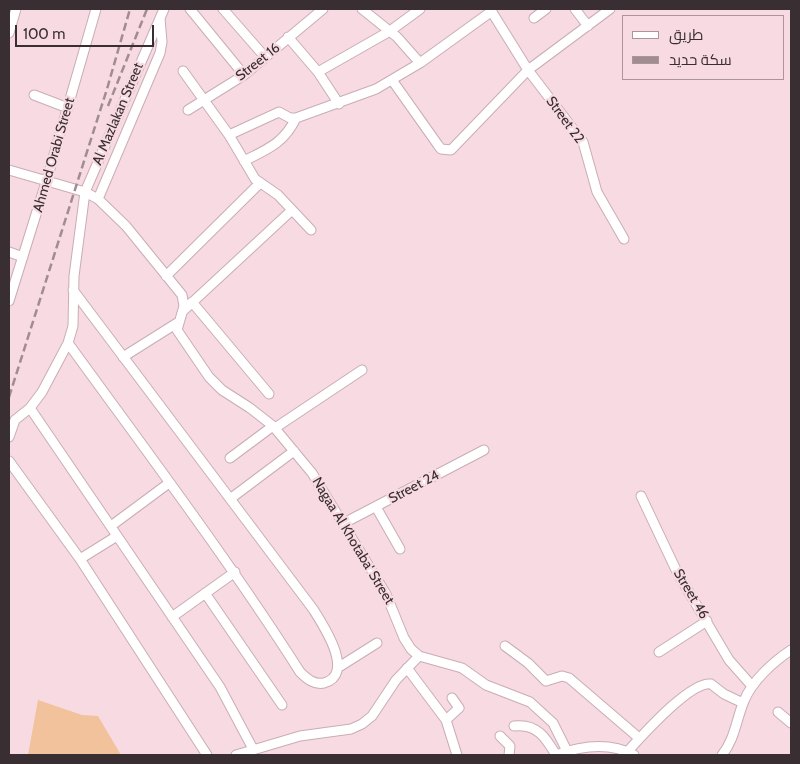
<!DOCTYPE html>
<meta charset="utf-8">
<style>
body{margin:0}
#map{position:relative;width:800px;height:764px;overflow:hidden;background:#f7dae2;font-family:Cabin,Cairo,sans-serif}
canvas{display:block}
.frame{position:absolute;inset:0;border:10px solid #392e31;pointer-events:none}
.legend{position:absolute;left:622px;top:15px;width:162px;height:65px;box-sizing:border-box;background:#f7dae2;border:1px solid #ab959b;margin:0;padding:6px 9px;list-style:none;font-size:15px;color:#392e31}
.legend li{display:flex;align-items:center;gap:10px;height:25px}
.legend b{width:25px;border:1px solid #ab959b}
.scale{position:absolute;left:15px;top:25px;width:139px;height:22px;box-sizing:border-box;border:2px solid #392e31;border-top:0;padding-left:6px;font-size:15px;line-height:18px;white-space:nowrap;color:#392e31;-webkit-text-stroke:4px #f7dae2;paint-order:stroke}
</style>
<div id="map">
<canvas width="800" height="764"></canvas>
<div class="frame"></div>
<ul class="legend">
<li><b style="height:6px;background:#fff"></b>طريق</li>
<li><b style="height:6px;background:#a18c92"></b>سكة حديد</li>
</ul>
<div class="scale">100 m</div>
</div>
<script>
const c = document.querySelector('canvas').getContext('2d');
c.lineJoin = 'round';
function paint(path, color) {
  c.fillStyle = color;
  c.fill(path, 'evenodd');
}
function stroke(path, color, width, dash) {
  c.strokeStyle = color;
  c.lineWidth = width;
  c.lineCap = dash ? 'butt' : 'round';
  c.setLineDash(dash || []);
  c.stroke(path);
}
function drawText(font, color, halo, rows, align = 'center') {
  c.font = font + ' Cabin,sans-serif';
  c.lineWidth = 4.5;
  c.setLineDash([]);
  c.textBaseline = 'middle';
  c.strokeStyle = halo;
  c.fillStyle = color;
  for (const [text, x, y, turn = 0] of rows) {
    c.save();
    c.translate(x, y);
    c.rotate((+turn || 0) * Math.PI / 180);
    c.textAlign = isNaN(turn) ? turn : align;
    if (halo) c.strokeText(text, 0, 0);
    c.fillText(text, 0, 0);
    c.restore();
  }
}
const green = new Path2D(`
 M38 700 82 715 98 716 121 755H28Z`);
const minor = new Path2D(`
 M190 9 244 75
 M223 9 265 57
 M362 9 397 37 420 63
 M490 9 528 70 583 142 597 192 624 239
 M575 9 588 26
 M534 18 546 9
 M9 33 16 9
 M288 37 318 72 339 104
 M183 71 229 135 255 179 278 195 311 230
 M318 72 390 31 420 9
 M392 80 438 145 441 149 451 150 528 70 610 9
 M34 95 68 108
 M188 110 244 75 323 9
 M229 135 279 112 290 118H296L376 89 420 63 492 11
 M244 161C268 149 284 143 296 118
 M9 170 85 192 98 199 126 226 182 295 184 306 177 330 209 377 222 390 250 408 273 426 312 473 386 594 404 638 411 649 419 656 462 668 486 685 530 702 553 723 567 751
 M98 199 160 53 162 42 160 18
 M9 252 23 257
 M166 276 260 183
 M9 301 47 179 96 9
 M192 302 269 394
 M183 311 292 210
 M68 343C147 452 228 559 300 672 307 679 314 685 324 683 356 674 323 625 313 609L73 290
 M123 357 177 323
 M30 408 220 687 253 749
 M275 428 362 370
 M9 437 15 420 30 408 42 392 68 343 73 326 74 276 85 192 164 9
 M230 458 273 426
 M9 461 80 559 207 755
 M641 496 677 572 729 660 752 686
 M230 499 294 451
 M376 507 400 549
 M344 523 484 450
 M111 526 169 483
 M80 559 117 536
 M205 593 282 705
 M172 617 235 572
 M505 646 528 663 546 681 562 676 569 678 639 738
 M659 652 707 621
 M339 667 377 643
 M407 668 446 720 457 755
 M778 712 791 723
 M446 720 459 708 452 698
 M514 726C537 723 546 738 556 755
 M500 736 510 746 509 755
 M627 752C642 736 690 681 711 684L724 694 743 703
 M236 755 300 736 351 729 362 724 372 716 396 680 419 656
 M556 755C581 746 610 742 634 755
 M722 755C735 739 736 720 744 701 752 681 773 662 791 650`);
const rail = new Path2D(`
 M108 106 147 9
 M9 397 107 89 130 9`);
const streetNames = [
 ["Street 16",258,62,-38],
 ["Al Mazlakan Street",118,114,-67],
 ["Street 22",565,120,54],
 ["Ahmed Orabi Street",54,155,-74],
 ["Street 24",414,487,-28],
 ["Nagaa Al Khotaba' Street",353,541,59],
 ["Street 46",691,594,59]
];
paint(green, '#f1c29b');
stroke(minor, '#c9adb5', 11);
stroke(minor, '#fff', 9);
stroke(rail, '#a18c92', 2.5, [8, 4]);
drawText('14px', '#392e31', '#f7dae2', streetNames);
</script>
